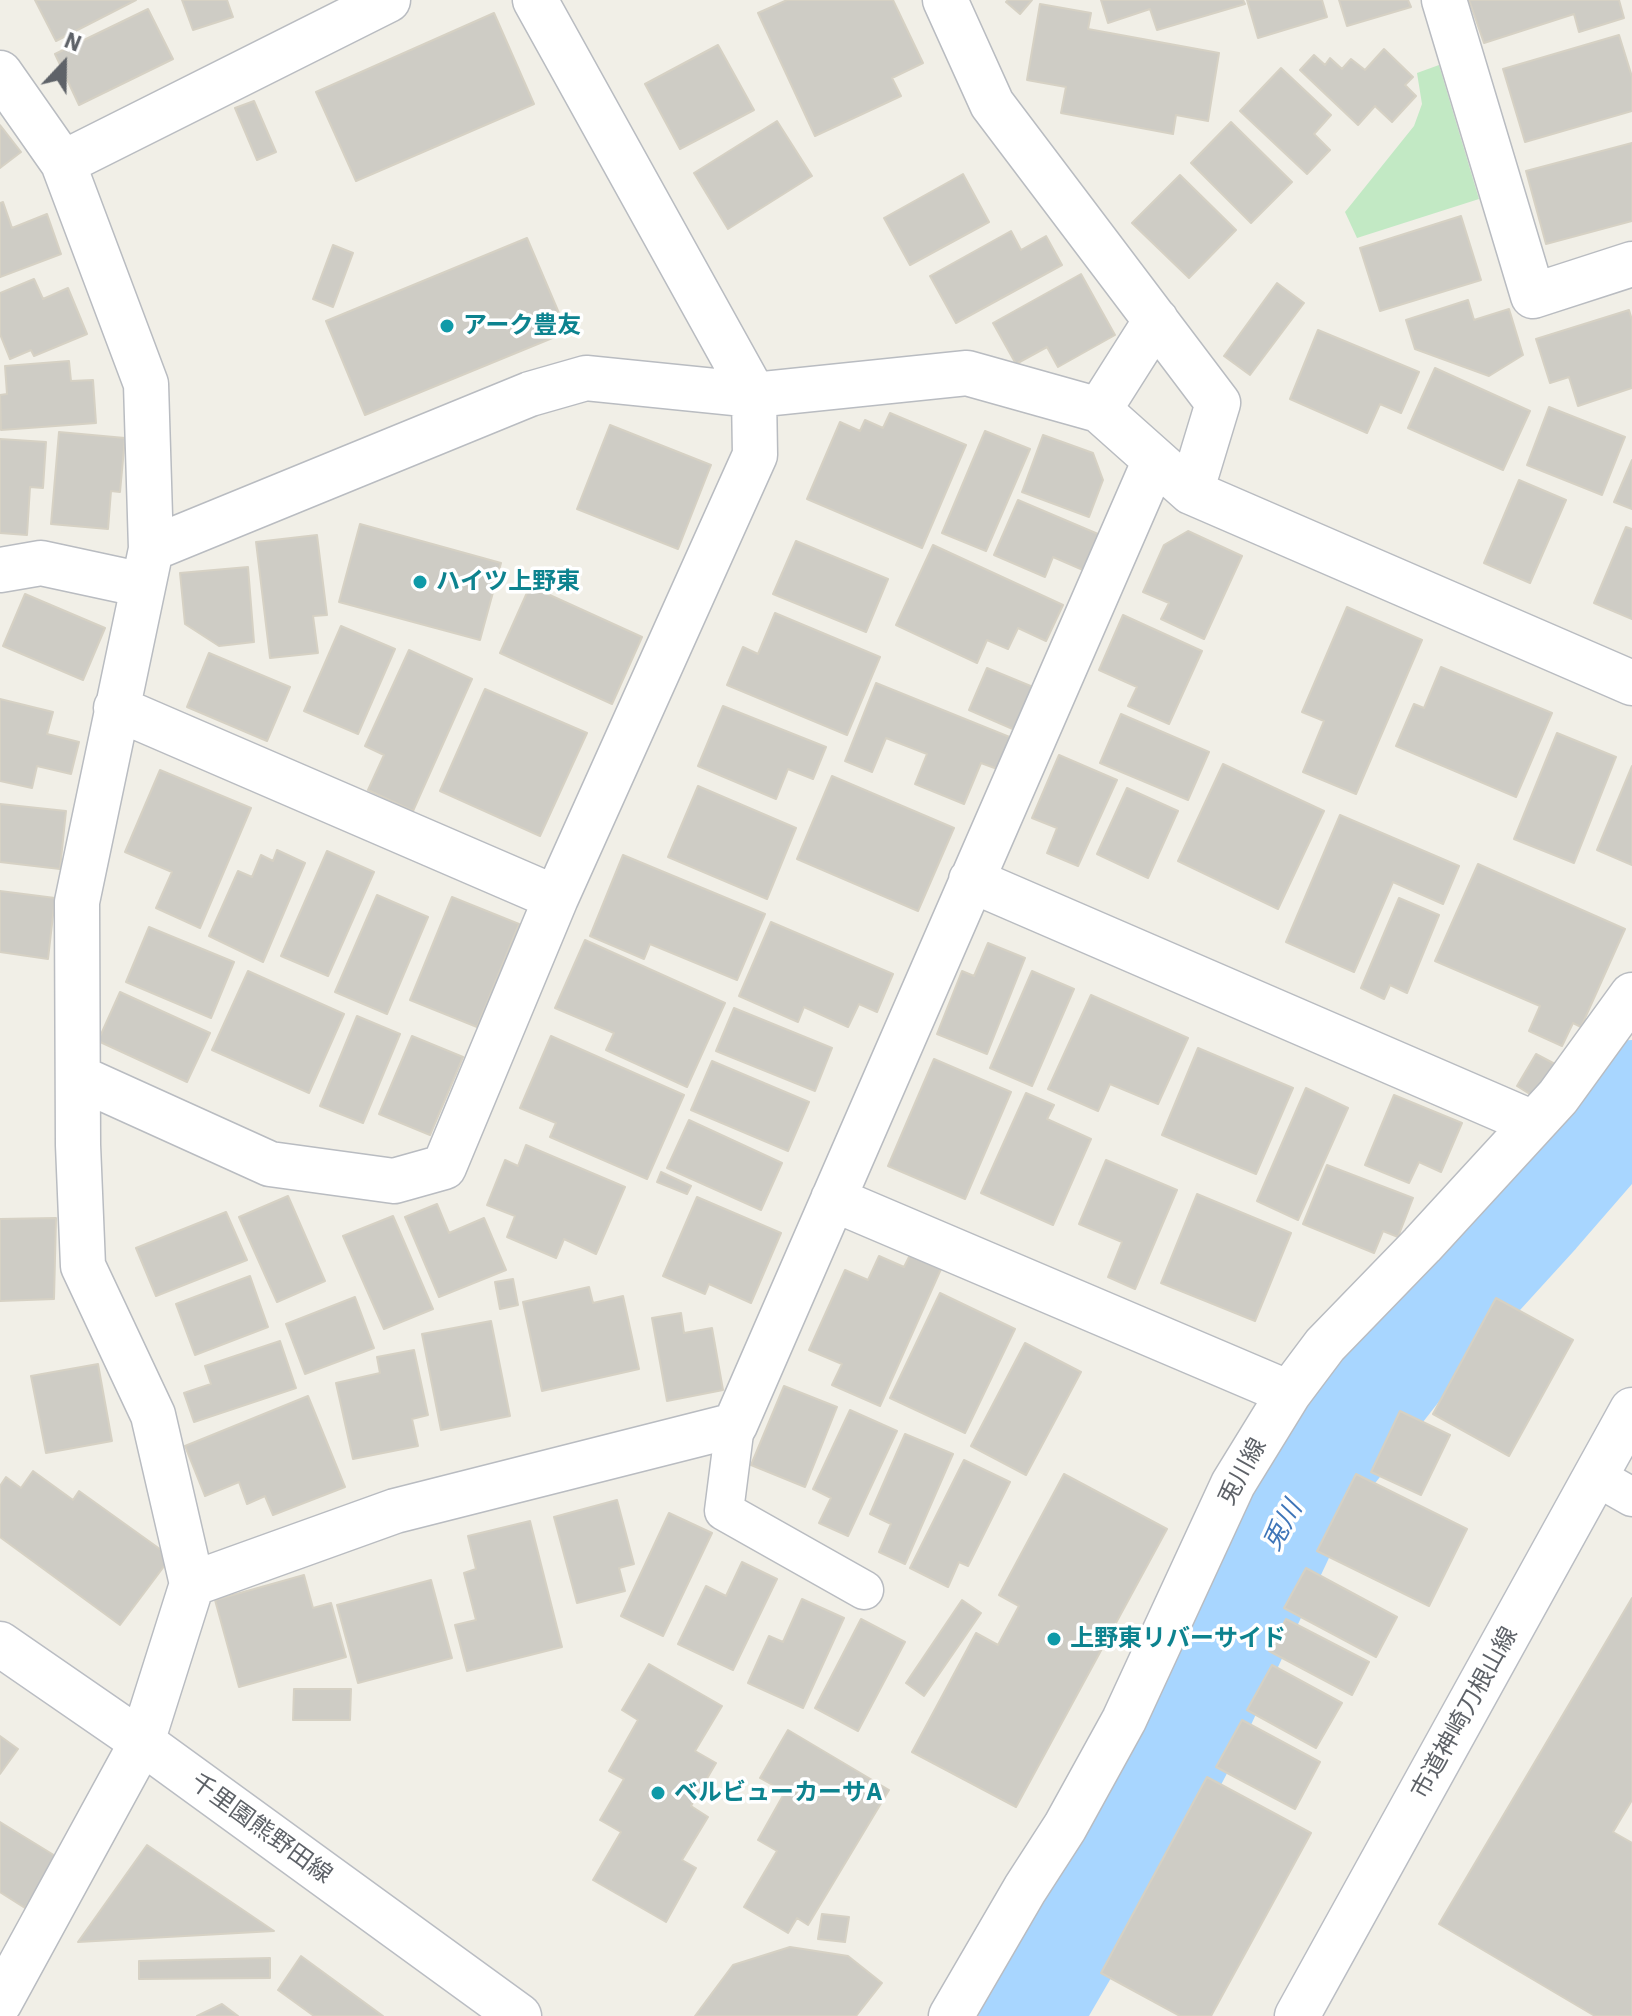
<!DOCTYPE html>
<meta charset="utf-8">
<style>
body{margin:0}
#map{position:relative;width:1632px;height:2016px;overflow:hidden;background:#f1efe7;font-family:"IBM Plex Sans",sans-serif}
canvas{display:block}
.north{position:absolute;left:24px;top:24px;width:80px;height:80px;-webkit-text-stroke:6px #fff;paint-order:stroke;rotate:22deg;font-size:22px;font-weight:700;line-height:32px;text-align:center;color:#5e6268}
.north::after{content:'';display:block;margin:auto;width:28px;height:36px;background:#5e6268;clip-path:polygon(50% 0,100% 100%,50% 72%,0 100%)}
</style>
<div id="map">
<canvas width="1632" height="2016"></canvas>
<div class="north">N</div>
</div>
<script>
const c = document.querySelector('canvas').getContext('2d');
c.lineJoin = 'round';
function paint(path, color) {
  c.fillStyle = color;
  c.fill(path, 'evenodd');
}
function stroke(path, color, width, dash) {
  c.strokeStyle = color;
  c.lineWidth = width;
  c.lineCap = dash ? 'butt' : 'round';
  c.setLineDash(dash || []);
  c.stroke(path);
}
function drawText(font, color, halo, rows, align = 'center') {
  c.font = font + ' "IBM Plex Sans","Noto Sans JP",sans-serif';
  c.lineWidth = 7;
  c.setLineDash([]);
  c.textBaseline = 'middle';
  c.strokeStyle = halo;
  c.fillStyle = color;
  for (const [text, x, y, turn = 0] of rows) {
    c.save();
    c.translate(x, y);
    c.rotate((+turn || 0) * Math.PI / 180);
    c.textAlign = isNaN(turn) ? turn : align;
    if (halo) c.strokeText(text, 0, 0);
    c.fillText(text, 0, 0);
    c.restore();
  }
}
const green = new Path2D(`
 M1439 65 1479 199 1357 238 1345 212 1414 126 1422 104 1417 73Z`);
const river = new Path2D(`
 M1023 2016 1152 1794 1189 1723 1281 1526 1327 1452 1410 1346 1534 1210 1632 1097`);
const building = new Path2D(`
 M35 0H136L56 41Z
 M182 0H227L233 17 193 30Z
 M787 0H893L923 63 892 78 901 96 815 136 758 13Z
 M1008 0H1032L1020 14 1006 2Z
 M1101 0H1243L1245 4 1157 30 1150 9 1108 23Z
 M1247 0H1322L1327 17 1258 38Z
 M1339 0H1408L1411 7 1347 26Z
 M1469 0H1619L1624 18 1579 32 1574 14 1484 43Z
 M1040 4 1091 13 1088 29 1219 53 1208 121 1176 115 1173 134 1061 113 1066 87 1027 80Z
 M148 9 173 59 79 105 55 54Z
 M494 13 534 104 356 181 316 92Z
 M1619 35 1632 77V111L1525 142 1503 69Z
 M718 45 754 110 680 149 645 84Z
 M1384 49 1413 77 1405 85 1416 96 1392 122 1375 106 1358 125 1300 70 1314 55 1325 65 1330 58 1342 69 1351 59 1365 70Z
 M1281 68 1331 115 1314 134 1330 150 1307 174 1240 111Z
 M254 101 276 152 257 160 235 108Z
 M777 121 812 176 728 229 694 173Z
 M1231 122 1292 182 1251 223 1191 163Z
 M0 125 21 152 0 168Z
 M1632 143V221L1546 244 1526 171Z
 M963 174 989 222 910 265 884 218Z
 M1180 175 1236 230 1189 278 1132 223Z
 M3 202 12 228 47 214 61 254 0 277V203Z
 M1461 216 1481 280 1380 311 1360 248Z
 M1011 231 1021 250 1046 236 1062 265 956 323 930 276Z
 M527 238 567 332 365 415 326 321Z
 M333 245 353 253 333 307 313 299Z
 M1081 274 1115 335 1058 367 1047 347 1016 364 993 323Z
 M34 279 43 299 68 288 87 334 34 356 31 350 10 359 0 334V293Z
 M1277 283 1304 303 1250 375 1224 356Z
 M1468 300 1474 320 1509 309 1523 355 1489 376 1415 349 1406 320Z
 M1629 310 1632 320V388L1578 406 1569 377 1550 383 1536 339Z
 M1318 330 1419 372 1401 413 1380 404 1367 433 1290 399Z
 M69 361 71 381 93 380 96 423 1 430 0 395 7 394 5 366Z
 M1435 368 1530 411 1503 470 1408 428Z
 M1549 407 1625 437 1602 495 1527 465Z
 M890 413 966 445 922 548 807 499 840 422 860 431 865 420 883 428Z
 M610 425 711 465 678 549 577 509Z
 M985 431 1030 449 986 551 942 533Z
 M59 432 125 438 120 492 111 491 108 529 51 524Z
 M1043 435 1093 453 1103 480 1089 517 1022 492Z
 M0 439 46 442 43 488 30 487 27 535 0 533Z
 M1632 460V509L1614 502Z
 M1519 480 1566 500 1530 583 1484 563Z
 M1018 500 1098 534 1083 570 1053 557 1045 577 994 555Z
 M360 524 501 563 480 640 339 602Z
 M1626 527 1632 529V619L1594 603Z
 M1188 531 1242 556 1204 639 1161 619 1169 603 1143 592 1164 545Z
 M317 535 327 615 313 616 318 653 270 658 256 542Z
 M796 541 888 579 866 632 773 594Z
 M933 545 1063 605 1046 641 1018 628 1008 649 987 640 977 663 896 625Z
 M248 567 254 642 219 646 185 624 180 573Z
 M530 586 642 637 612 704 500 653Z
 M25 594 105 628 83 680 3 646Z
 M1347 607 1422 640 1356 794 1303 772 1324 721 1302 712Z
 M775 613 880 657 847 735 727 685 743 647 758 654Z
 M1123 615 1202 651 1169 724 1128 706 1137 687 1099 670Z
 M341 626 395 649 358 734 304 711Z
 M409 650 472 679 413 811 368 790 384 755 365 746Z
 M209 653 290 687 267 741 187 707Z
 M1441 667 1552 713 1516 797 1396 746 1414 704 1424 708Z
 M987 668 1033 687 1015 730 969 710Z
 M876 683 1012 738 1000 770 981 763 964 804 915 784 927 754 886 738 872 772 845 761Z
 M485 689 587 733 540 836 440 791Z
 M0 699 53 712 47 734 79 742 71 774 37 766 32 788 0 781Z
 M723 706 826 747 813 779 788 769 776 799 698 766Z
 M1121 714 1209 752 1188 800 1100 763Z
 M1557 733 1616 757 1574 863 1514 839Z
 M1059 755 1117 780 1078 866 1047 853 1057 828 1032 818Z
 M1223 764 1324 811 1278 909 1178 861Z
 M1632 766V865L1597 850Z
 M160 770 251 808 200 928 156 908 172 872 125 852Z
 M832 776 954 828 918 911 797 859Z
 M698 786 796 828 767 899 668 857Z
 M1127 788 1178 811 1148 878 1097 854Z
 M0 804 66 811 60 869 0 862Z
 M1340 815 1459 866 1443 904 1393 882 1354 972 1286 942Z
 M277 850 305 863 263 962 209 936 238 871 252 877 261 855 273 861Z
 M327 851 374 872 328 976 281 956Z
 M623 855 765 914 737 980 650 944 644 959 590 936Z
 M1478 864 1625 929 1581 1027 1573 1023 1562 1046 1529 1031 1540 1006 1435 961Z
 M0 891 55 898 48 959 0 952Z
 M377 895 428 917 387 1014 335 992Z
 M452 897 519 924 477 1027 410 1000Z
 M1399 898 1439 915 1407 993 1390 985 1384 999 1361 988Z
 M771 922 893 974 877 1012 859 1004 848 1027 804 1007 798 1022 739 996Z
 M149 927 234 962 211 1018 126 982Z
 M585 940 725 1003 687 1087 606 1050 614 1033 555 1008Z
 M988 943 1025 958 987 1054 937 1034 962 971 974 976Z
 M248 971 344 1014 309 1093 212 1050Z
 M1032 971 1074 989 1032 1086 990 1068Z
 M120 992 210 1033 187 1082 98 1041Z
 M1091 995 1188 1038 1158 1104 1110 1084 1098 1111 1048 1089Z
 M734 1008 832 1048 815 1091 716 1051Z
 M357 1016 400 1034 363 1123 320 1106Z
 M412 1036 463 1057 430 1135 379 1114Z
 M551 1036 684 1095 647 1179 550 1137 556 1123 520 1108Z
 M1198 1048 1293 1088 1256 1174 1162 1135Z
 M1536 1054 1555 1064 1536 1098 1517 1086Z
 M934 1059 1011 1092 965 1199 888 1166Z
 M712 1061 809 1102 788 1151 691 1110Z
 M1306 1088 1348 1108 1298 1220 1257 1201Z
 M1026 1093 1054 1105 1047 1119 1091 1139 1053 1225 981 1193Z
 M1394 1095 1462 1123 1441 1172 1419 1162 1409 1183 1365 1165Z
 M689 1120 782 1163 761 1210 667 1168Z
 M526 1145 625 1187 596 1254 564 1239 556 1258 507 1237 515 1216 487 1205 505 1160 518 1166Z
 M1106 1160 1177 1190 1135 1289 1108 1277 1122 1242 1079 1224Z
 M1327 1165 1413 1198 1398 1237 1383 1231 1374 1253 1303 1224Z
 M661 1172 691 1186 687 1194 657 1182Z
 M1197 1194 1291 1233 1255 1321 1161 1283Z
 M288 1196 325 1281 277 1302 239 1217Z
 M697 1197 781 1233 751 1303 709 1284 705 1294 663 1276Z
 M437 1204 449 1233 484 1218 506 1270 439 1297 405 1217Z
 M226 1212 247 1260 156 1296 136 1248Z
 M393 1216 433 1309 384 1329 343 1236Z
 M56 1218 54 1299 0 1301V1219Z
 M910 1255 941 1269 880 1406 832 1385 842 1364 809 1350 845 1270 868 1280 879 1256 904 1267Z
 M250 1276 268 1327 195 1355 176 1304Z
 M513 1279 518 1305 500 1309 495 1282Z
 M589 1287 593 1303 623 1296 639 1369 542 1391 523 1302Z
 M940 1293 1015 1329 965 1433 890 1398Z
 M355 1297 374 1348 305 1374 286 1324Z
 M1496 1298 1573 1340 1509 1456 1433 1414Z
 M681 1313 684 1333 712 1328 723 1390 667 1401 652 1318Z
 M491 1321 510 1416 441 1430 422 1334Z
 M280 1341 296 1388 194 1422 184 1393 211 1384 205 1366Z
 M1025 1343 1081 1372 1026 1475 971 1446Z
 M414 1350 428 1415 412 1419 418 1446 353 1459 336 1383 380 1373 377 1357Z
 M98 1364 112 1441 46 1453 31 1376Z
 M784 1386 837 1407 805 1487 751 1465Z
 M308 1396 345 1487 273 1515 265 1496 247 1504 239 1482 205 1496 185 1446Z
 M850 1410 897 1431 848 1536 819 1523 831 1498 813 1489Z
 M1400 1411 1450 1435 1421 1495 1371 1472Z
 M905 1434 953 1454 905 1564 879 1552 891 1524 870 1514Z
 M964 1460 1010 1482 968 1566 959 1562 948 1587 910 1568Z
 M33 1471 73 1500 79 1491 171 1557 120 1625 0 1537V1486L6 1477 21 1488Z
 M1064 1474 1167 1529 1016 1807 912 1752 976 1633 998 1645 1019 1606 999 1595Z
 M1356 1474 1467 1529 1429 1606 1317 1551Z
 M617 1500 634 1564 619 1568 625 1591 577 1603 554 1517Z
 M669 1513 712 1533 663 1636 621 1616Z
 M530 1521 562 1647 467 1671 455 1625 476 1620 464 1573 476 1569 468 1536Z
 M742 1562 777 1579 733 1670 678 1644 706 1586 726 1596Z
 M1306 1568 1397 1617 1376 1657 1284 1608Z
 M304 1575 313 1608 331 1603 346 1657 239 1687 215 1600Z
 M431 1580 452 1658 358 1683 337 1605Z
 M1632 1598V1800L1613 1832 1632 1843V2016H1595L1439 1924Z
 M802 1599 844 1618 803 1708 748 1683 769 1636 783 1642Z
 M962 1600 981 1613 924 1696 906 1683Z
 M861 1619 905 1642 858 1731 815 1708Z
 M1286 1619 1369 1662 1352 1695 1269 1651Z
 M649 1664 722 1706 695 1751 716 1763 691 1806 708 1817 682 1860 696 1868 666 1922 593 1880 621 1832 600 1820 624 1779 609 1771 638 1720 622 1710Z
 M1272 1665 1342 1703 1316 1748 1247 1710Z
 M294 1689H351L350 1720H293Z
 M1242 1720 1320 1762 1295 1809 1216 1767Z
 M788 1730 889 1790 808 1925 797 1918 788 1933 744 1907 777 1851 758 1840 785 1792 760 1778Z
 M0 1736 18 1749 0 1774Z
 M1207 1777 1311 1833 1211 2016H1180L1101 1973Z
 M0 1822 57 1857 25 1908 0 1892Z
 M147 1845 274 1931 78 1942Z
 M822 1914 849 1917 845 1942 818 1939Z
 M790 1947 848 1956 882 1983 856 2016H695L733 1965Z
 M301 1956 383 2016H314L278 1990Z
 M270 1958V1978L139 1979V1961Z
 M222 2004 238 2016H197Z`);
const lane = new Path2D(`
 M735 1425 724 1511 864 1590
 M1595 1476 1632 1497`);
const street = new Path2D(`
 M945 0 992 104 1218 403 1191 492
 M1444 0 1533 296 1632 264
 M0 73 63 163 146 384 151 549 77 902 78 1145 83 1266 153 1415 192 1584 142 1742 0 2002
 M63 163 388 0
 M1099 410 1156 320
 M151 549 530 394 586 378 754 395 967 373 1099 410 1191 492 1632 683
 M0 570 41 563 143 585
 M116 708 556 898
 M971 880 1533 1123
 M78 1077 270 1164 394 1181 444 1167 556 898 755 455 754 395 535 0
 M833 1199 1289 1393
 M192 1584 395 1511 735 1425 1155 460
 M951 2016 1025 1889 1065 1827 1124 1720 1233 1484 1289 1393 1325 1345 1422 1245 1558 1097 1632 995`);
const secondary = new Path2D(`
 M0 1644 142 1742 519 2016
 M1297 2016 1632 1410`);
const markers = [
 [447,326,8,"#0f9aa8"],
 [420,582,8,"#0f9aa8"],
 [1054,1639,8,"#0f9aa8"],
 [658,1793,8,"#0f9aa8"]
];
const cultureNames = [
 ["アーク豊友",463,326],
 ["ハイツ上野東",436,582],
 ["上野東リバーサイド",1070,1639],
 ["ベルビューカーサA",674,1793]
];
const streetNames = [
 ["兎川線",1243,1472,-61],
 ["市道神崎刀根山線",1465,1713,-61],
 ["千里園熊野田線",261,1829,36]
];
const waterNames = [
 ["兎川",1283,1526,-61]
];
paint(green, '#c2e9c4');
stroke(river, '#a8d6ff', 114);
paint(building, '#ceccc5');
stroke(building, '#d6d1c4', 2);
stroke(lane, '#b9bcc1', 41);
stroke(street, '#b9bcc1', 47);
stroke(secondary, '#babdc3', 47);
stroke(lane, '#fff', 38);
stroke(street, '#fff', 44);
stroke(secondary, '#fff', 44);
for (const [x, y, r, color] of markers) {
  const dot = new Path2D();
  dot.arc(x, y, r, 0, 2 * Math.PI);
  c.fillStyle = color;
  c.fill(dot);
  stroke(dot, '#fff', 3);
}
drawText('bold 24px', '#0d838f', '#fff', cultureNames, 'left');
drawText('24px', '#5e6268', '#fff', streetNames);
drawText('italic 26px', '#3e75b8', '#fff', waterNames);
</script>
